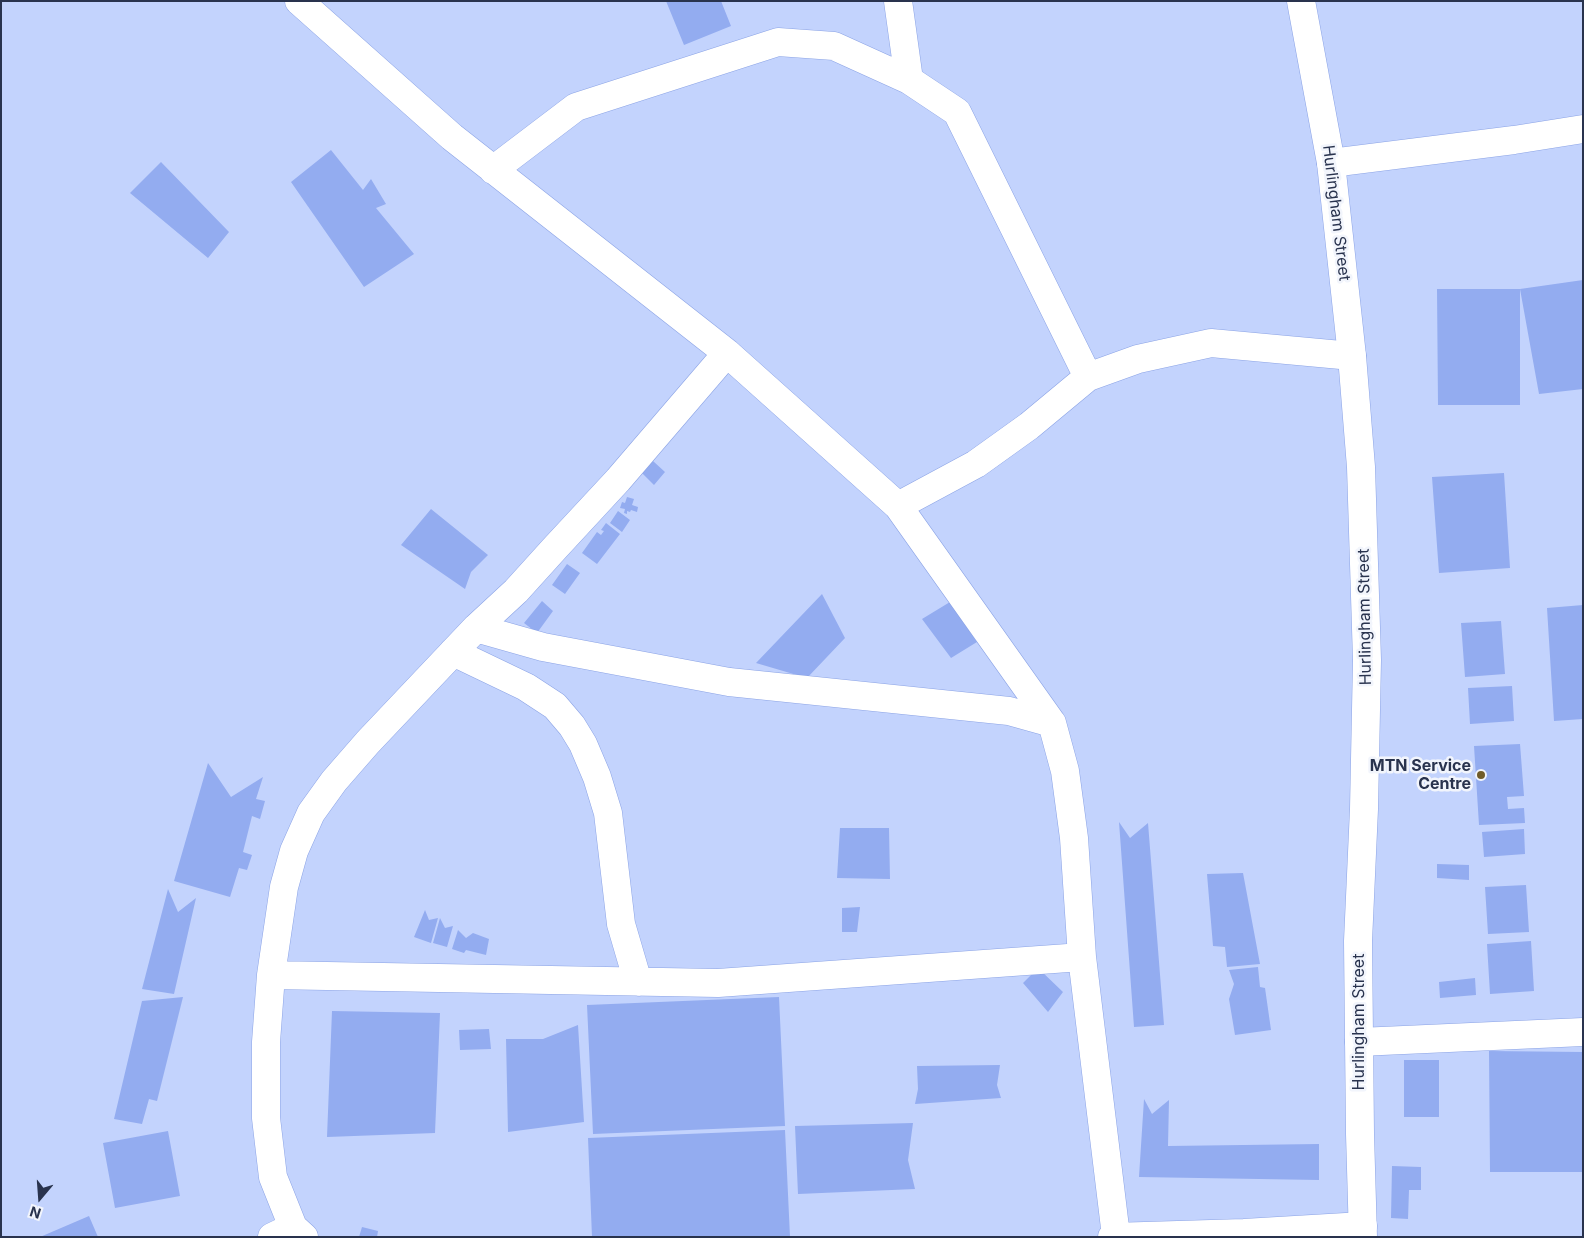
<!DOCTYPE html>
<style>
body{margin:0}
#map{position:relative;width:1584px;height:1238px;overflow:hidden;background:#c3d3fd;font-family:Inter,sans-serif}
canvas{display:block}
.frame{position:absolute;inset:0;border:2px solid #29334e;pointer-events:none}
.north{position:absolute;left:15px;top:1173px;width:50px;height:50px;-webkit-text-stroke:4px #f2f5fc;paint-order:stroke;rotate:198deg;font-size:14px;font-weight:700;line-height:20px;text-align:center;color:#29334e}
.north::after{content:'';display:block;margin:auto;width:18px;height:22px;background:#29334e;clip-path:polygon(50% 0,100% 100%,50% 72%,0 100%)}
</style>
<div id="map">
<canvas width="1584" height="1238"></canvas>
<div class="frame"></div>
<div class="north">N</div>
</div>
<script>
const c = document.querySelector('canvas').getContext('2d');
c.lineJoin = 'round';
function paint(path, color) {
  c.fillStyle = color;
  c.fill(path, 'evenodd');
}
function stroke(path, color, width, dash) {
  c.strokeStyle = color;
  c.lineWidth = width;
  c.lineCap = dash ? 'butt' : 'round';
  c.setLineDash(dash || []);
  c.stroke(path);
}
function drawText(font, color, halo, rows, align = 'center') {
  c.font = font + ' Inter,sans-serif';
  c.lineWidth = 5;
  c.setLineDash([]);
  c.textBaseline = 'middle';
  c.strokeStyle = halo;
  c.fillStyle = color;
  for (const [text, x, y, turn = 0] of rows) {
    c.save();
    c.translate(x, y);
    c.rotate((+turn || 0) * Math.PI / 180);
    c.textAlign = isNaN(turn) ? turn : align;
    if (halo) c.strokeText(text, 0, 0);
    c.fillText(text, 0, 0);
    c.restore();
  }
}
const building = new Path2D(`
 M666 1H721L731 26 684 45Z
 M331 150 363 190 371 179 386 204 376 208 414 254 364 287 291 182Z
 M161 162 229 232 208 258 130 193Z
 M1583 280V389L1539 394 1520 289V405H1438L1437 289H1520Z
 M653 461 665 472 654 485 642 473Z
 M1504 473 1510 568 1439 573 1432 477Z
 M627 497 634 499 632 505 638 507 637 512 631 510 630 512 627 511V514L624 513 625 509 620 508 622 502 625 503Z
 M431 509 488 555 471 572 465 589 401 545Z
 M618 511 630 520 622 532 610 523Z
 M606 523 620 534 597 564 582 553 597 532 601 535 604 531 601 530Z
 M567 564 580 573 565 594 552 585Z
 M822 594 845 638 807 678 756 663Z
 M542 601 553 611 537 633 524 623Z
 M950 602 977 642 951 658 922 619Z
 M1583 605V719L1554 721 1547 608Z
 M1501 621 1505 674 1465 677 1461 623Z
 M1512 686 1514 721 1470 724 1468 688Z
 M1520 744 1524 796 1507 797 1508 809 1524 808 1525 823 1479 825 1474 746Z
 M208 763 231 797 263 777 256 799 265 801 260 819 252 816 243 852 252 855 247 870 239 868 230 897 174 881Z
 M1119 822 1130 838 1148 823 1164 1025 1134 1027Z
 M840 828H889L890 879 837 878Z
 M1524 829 1525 854 1484 857 1482 832Z
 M1437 864 1469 865V880L1437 878Z
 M1243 873 1260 964 1227 967 1225 947 1213 946 1207 874Z
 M1526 885 1529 932 1488 934 1485 887Z
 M168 889 178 912 196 898 174 994 142 989Z
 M860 907 857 932H842V908Z
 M425 910 429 920 438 918 431 943 414 937Z
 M440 918 445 928 453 926 447 947 433 943Z
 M458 930 466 938 473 933 489 939 486 955 466 950 464 953 452 949Z
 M1531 941 1534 991 1490 994 1487 944Z
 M1258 967 1260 987 1265 988 1271 1030 1235 1035 1229 999 1234 984 1229 970Z
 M1038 968 1063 992 1048 1012 1023 983Z
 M1475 978 1476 995 1440 998 1439 982Z
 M183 997 157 1101 149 1099 142 1124 114 1119 142 1001Z
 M779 997 785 1126 593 1134 587 1005Z
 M332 1011 440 1013 435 1133 327 1137Z
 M578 1025 584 1122 508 1132 506 1039H543Z
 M489 1029 491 1049 460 1050 459 1030Z
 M1489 1051 1583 1052V1172H1490Z
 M1404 1060H1439V1117H1404Z
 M1000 1065 997 1085 1001 1098 915 1104 918 1089 917 1066Z
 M1144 1099 1152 1114 1169 1100 1168 1146 1319 1144V1180L1139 1177Z
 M913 1123 908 1160 915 1189 798 1194 795 1126Z
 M785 1130 790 1237H592L588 1138Z
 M168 1131 180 1196 115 1208 103 1143Z
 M1392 1166 1421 1167V1190H1409L1408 1219 1391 1218Z
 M89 1216 98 1237H40Z
 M362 1227 378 1231 377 1237H359Z`);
const minor = new Path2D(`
 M299 1 452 137 727 353 898 506 1052 723 1009 711 729 682 543 647 476 628
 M898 1 909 80
 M1331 163 1514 140 1583 129
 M493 170 576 107 778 42 834 46 909 80 957 112 1088 377
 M898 506 976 464 1029 426 1088 377 1138 359 1211 343 1352 356
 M453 652 526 687 555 706 572 726 583 744 597 777 608 813 621 924 638 982
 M1052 723 1065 771 1074 838 1082 957 1116 1236
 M271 975 718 983 1082 957
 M1359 1042 1583 1032
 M272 1237 293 1227
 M304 1237 293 1227 273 1177 266 1118V1042L271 975 284 887 294 851 311 813 334 781 368 742 476 628 516 591 554 549 618 480 727 353
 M1112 1237 1244 1233 1363 1226`);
const tertiary = new Path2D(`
 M1301 1 1331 163 1352 356 1361 467 1367 660 1364 809 1358 941 1360 1134 1363 1237`);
const markers = [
 [1481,775,5,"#705c2b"]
];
const streetNames = [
 ["Hurlingham Street",1336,213,83],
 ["Hurlingham Street",1365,617,-91],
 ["Hurlingham Street",1359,1022,-90]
];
const poiNames = [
 ["MTN Service",1471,766],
 ["Centre",1471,784]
];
paint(building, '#93acf0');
stroke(minor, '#8ba3e5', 29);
stroke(tertiary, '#8ba3e5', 29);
stroke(minor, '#fff', 28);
stroke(tertiary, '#fff', 28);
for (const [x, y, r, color] of markers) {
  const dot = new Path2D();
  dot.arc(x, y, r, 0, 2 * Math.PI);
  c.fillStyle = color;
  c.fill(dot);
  stroke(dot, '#f2f5fc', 2);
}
drawText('16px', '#29334e', '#f2f5fc', streetNames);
drawText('bold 16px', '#29334e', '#f2f5fc', poiNames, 'right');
</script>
